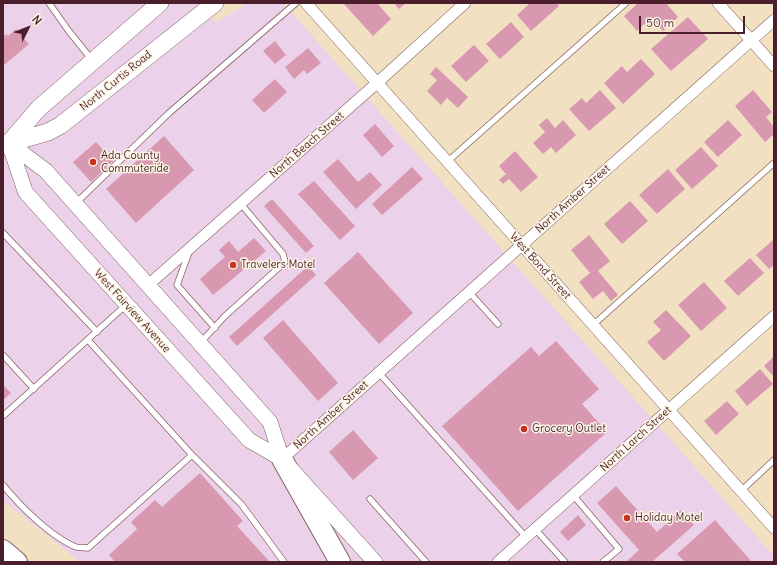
<!DOCTYPE html>
<style>
body{margin:0}
#map{position:relative;width:777px;height:565px;overflow:hidden;background:#f1e0c1;font-family:Delius,sans-serif}
canvas{display:block}
.frame{position:absolute;inset:0;border:4px solid #4a1f2b;pointer-events:none}
.north{position:absolute;left:8px;top:8px;width:40px;height:40px;-webkit-text-stroke:3px #fcf5e5;paint-order:stroke;rotate:48deg;font-size:11px;font-weight:700;line-height:16px;text-align:center;color:#4a1f2b}
.north::after{content:'';display:block;margin:auto;width:14px;height:18px;background:#4a1f2b;clip-path:polygon(50% 0,100% 100%,50% 72%,0 100%)}
.scale{position:absolute;left:639px;top:16px;width:106px;height:18px;box-sizing:border-box;border:2px solid #4a1f2b;border-top:0;padding-left:5px;font-size:12px;line-height:14px;white-space:nowrap;color:#4a1f2b;-webkit-text-stroke:3px #fcf5e5;paint-order:stroke}
</style>
<div id="map">
<canvas width="777" height="565"></canvas>
<div class="frame"></div>
<div class="north">N</div>
<div class="scale">50 m</div>
</div>
<script>
const c = document.querySelector('canvas').getContext('2d');
c.lineJoin = 'round';
function paint(path, color) {
  c.fillStyle = color;
  c.fill(path, 'evenodd');
}
function stroke(path, color, width, dash) {
  c.strokeStyle = color;
  c.lineWidth = width;
  c.lineCap = dash ? 'butt' : 'round';
  c.setLineDash(dash || []);
  c.stroke(path);
}
function drawText(font, color, halo, rows, align = 'center') {
  c.font = font + ' Delius,sans-serif';
  c.lineWidth = 3;
  c.setLineDash([]);
  c.textBaseline = 'middle';
  c.strokeStyle = halo;
  c.fillStyle = color;
  for (const [text, x, y, turn = 0] of rows) {
    c.save();
    c.translate(x, y);
    c.rotate((+turn || 0) * Math.PI / 180);
    c.textAlign = isNaN(turn) ? turn : align;
    if (halo) c.strokeText(text, 0, 0);
    c.fillText(text, 0, 0);
    c.restore();
  }
}
const built = new Path2D(`
 M3 3H200L216 23 248 3H283L774 556V562H80L3 500Z`);
const building = new Path2D(`
 M343 3H377L391 19 373 36Z
 M394 3H406L399 9Z
 M530 3H557L559 6 531 31 517 15Z
 M638 3H666L678 17 663 31 656 23 649 29 644 24 637 31 624 16Z
 M688 17 708 39 671 71 651 49Z
 M511 22 524 37 500 59 486 44Z
 M16 29 29 44 3 66V37L6 34 8 36Z
 M275 41 286 55 275 64 263 51Z
 M474 45 489 61 466 82 451 66Z
 M308 48 321 63 307 74 304 70 294 79 285 67Z
 M641 59 655 74 623 104 604 83 622 66 627 72Z
 M436 67 468 97 458 108 447 98 441 105 427 91 437 80 430 74Z
 M275 79 287 92 264 113 252 100Z
 M600 90 616 108 589 131 569 109 582 98 586 103Z
 M753 90 772 112 766 117 774 127V134L765 142 735 106Z
 M547 118 555 128 563 120 576 135 556 153 551 147 543 154 533 143 545 132 539 125Z
 M728 120 742 135 718 157 704 142Z
 M375 124 394 146 382 157 363 135Z
 M164 136 194 170 136 223 106 189Z
 M96 142 113 161 91 182 73 162Z
 M701 147 718 166 692 189 675 170Z
 M515 151 538 177 521 192 509 179 503 184 499 180 506 174 499 166Z
 M338 159 358 182 370 172 382 185 356 209 323 172Z
 M412 167 423 179 382 215 372 204Z
 M668 169 685 189 657 214 639 195Z
 M314 181 355 226 340 240 298 194Z
 M272 199 314 246 306 253 264 206Z
 M630 201 648 221 622 244 604 224Z
 M589 235 610 261 598 271 618 295 611 301 603 291 593 299 579 282 590 273 571 250Z
 M254 238 266 251 213 295 200 279 225 257 219 250 229 241 238 252Z
 M774 239V265L769 269 756 255Z
 M358 252 413 313 379 344 324 283Z
 M750 258 764 273 738 296 724 281Z
 M308 266 316 275 237 346 229 337Z
 M704 282 727 308 701 331 678 305Z
 M666 310 691 336 664 361 647 342 661 330 653 322Z
 M283 320 338 383 318 401 263 338Z
 M556 341 599 389 582 404 607 432 518 511 442 426 531 347 539 356Z
 M774 356V377L764 366Z
 M760 369 773 384 747 406 735 391Z
 M3 385 11 393 3 400Z
 M727 401 739 414 716 435 704 421Z
 M353 430 378 458 353 480 329 452Z
 M200 473 243 521 237 526 270 562H115L109 555 137 529 131 522 155 500 162 507Z
 M616 486 657 532 681 510 694 525 652 562H626L639 550 597 503Z
 M578 515 586 525 568 541 560 532Z
 M715 520 752 562H685L677 554Z`);
const lane = new Path2D(`
 M49 3 68 30 92 60
 M447 162 626 3
 M76 203 169 113 296 3
 M3 233 97 332
 M189 252 177 285 215 328
 M469 292 498 324
 M593 325 774 163
 M88 340 192 455 242 505 284 562
 M201 342 225 316 285 262 283 254 241 204
 M3 355 34 389
 M379 373 526 537
 M3 416 126 305
 M3 485C19 505 51 537 76 547 79 548 84 547 88 548L192 455
 M741 491 774 460
 M573 495 619 549 603 562
 M370 499 426 562
 M535 529 565 562`);
const street = new Path2D(`
 M306 3 774 528
 M718 3 774 66
 M147 286 377 83 465 3
 M282 459 774 20
 M498 562 774 316`);
const secondary = new Path2D(`
 M9 143 25 191 28 195 249 440 282 459 375 562
 M9 143 46 171 270 422 282 459`);
const primary = new Path2D(`
 M8 144 39 108 160 3
 M3 145 48 132 61 125 215 3`);
const highway = new Path2D(`
 M282 459 340 562
 M3 550 17 562`);
const markers = [
 [93,162,4,"#c8321e"],
 [233,265,4,"#c8321e"],
 [524,429,4,"#c8321e"],
 [627,518,4,"#c8321e"]
];
const streetNames = [
 ["North Curtis Road",116,81,-39],
 ["North Beach Street",307,145,-41],
 ["North Amber Street",573,199,-42],
 ["West Bond Street",540,266,48],
 ["West Fairview Avenue",132,311,48],
 ["North Amber Street",331,415,-42],
 ["North Larch Street",636,439,-42]
];
const poiNames = [
 ["Ada County",101,156],
 ["Commuteride",101,169],
 ["Travelers Motel",241,265],
 ["Grocery Outlet",532,429],
 ["Holiday Motel",635,518]
];
paint(built, '#ecd1ea');
paint(building, '#d899b0');
stroke(lane, '#846360', 7);
stroke(street, '#846360', 12);
stroke(secondary, '#846360', 16);
stroke(primary, '#846360', 18);
stroke(highway, '#846360', 22);
stroke(lane, '#fff', 5.5);
stroke(street, '#fff', 11);
stroke(secondary, '#fff', 15);
stroke(primary, '#fff', 17);
stroke(highway, '#fff', 20);
for (const [x, y, r, color] of markers) {
  const dot = new Path2D();
  dot.arc(x, y, r, 0, 2 * Math.PI);
  c.fillStyle = color;
  c.fill(dot);
  stroke(dot, '#fcf5e5', 1.5);
}
drawText('11px', '#4a1f2b', '#fcf5e5', streetNames);
drawText('11px', '#4a1f2b', '#fcf5e5', poiNames, 'left');
</script>
